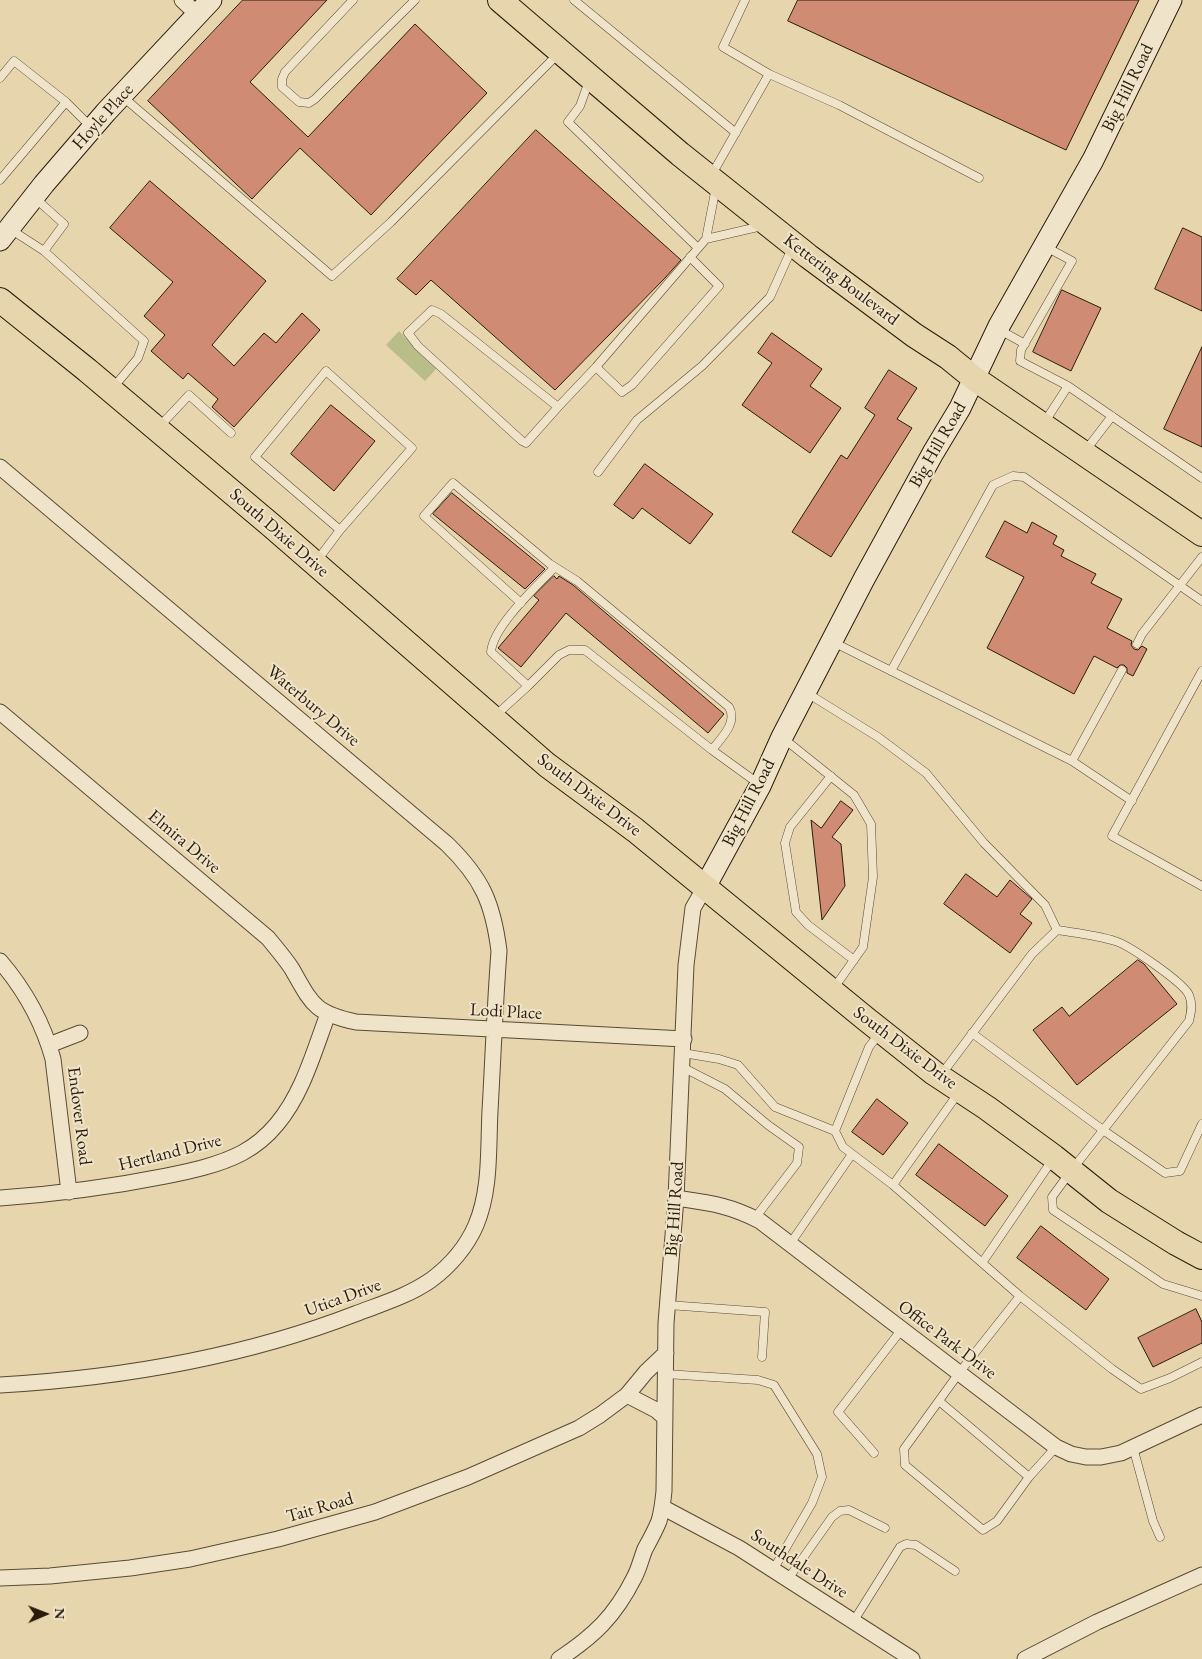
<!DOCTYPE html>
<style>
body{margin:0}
#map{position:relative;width:1202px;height:1659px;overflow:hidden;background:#e7d6ad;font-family:"EB Garamond",serif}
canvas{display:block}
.north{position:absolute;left:20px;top:1589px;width:50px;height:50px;-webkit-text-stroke:4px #efe4ca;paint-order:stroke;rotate:89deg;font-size:14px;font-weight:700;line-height:20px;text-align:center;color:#2a1c0a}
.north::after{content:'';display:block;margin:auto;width:18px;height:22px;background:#2a1c0a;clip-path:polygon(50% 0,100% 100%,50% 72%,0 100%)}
</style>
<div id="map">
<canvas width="1202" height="1659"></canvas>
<div class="north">N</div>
</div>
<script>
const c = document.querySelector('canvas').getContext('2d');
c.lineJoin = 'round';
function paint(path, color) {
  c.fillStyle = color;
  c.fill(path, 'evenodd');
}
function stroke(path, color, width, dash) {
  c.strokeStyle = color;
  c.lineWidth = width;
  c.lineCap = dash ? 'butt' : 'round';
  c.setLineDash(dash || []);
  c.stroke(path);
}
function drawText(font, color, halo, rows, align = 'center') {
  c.font = font + ' "EB Garamond",serif';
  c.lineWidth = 4;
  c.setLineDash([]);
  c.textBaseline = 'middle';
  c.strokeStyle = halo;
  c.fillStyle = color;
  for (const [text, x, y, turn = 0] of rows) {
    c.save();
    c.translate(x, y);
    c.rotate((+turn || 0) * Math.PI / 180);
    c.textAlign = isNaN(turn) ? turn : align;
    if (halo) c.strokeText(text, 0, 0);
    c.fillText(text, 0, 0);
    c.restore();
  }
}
const green = new Path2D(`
 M399 331 437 368 425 381 386 345Z`);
const building = new Path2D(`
 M243 0H327L250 82 308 137 415 24 487 93 371 215 300 148 252 199 148 101Z
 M798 0H1139L1066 150 788 21Z
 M536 130 681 260 665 278 555 390 431 280 416 295 397 279Z
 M150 181 266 281 212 345 234 366 264 333 276 343 302 313 320 330 234 427 212 407 218 399 188 373 183 379 151 351 165 335 144 316 173 282 110 228Z
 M1183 228 1202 237V311L1155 289Z
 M1062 290 1101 308 1071 371 1033 352Z
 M772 333 822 369 810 386 841 408 810 453 742 405 772 363 758 353Z
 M1202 347V447L1164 429Z
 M889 370 917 388 897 419 912 428 831 557 792 532 841 455 847 459 875 415 865 408Z
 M331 405 375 441 334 491 291 454Z
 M645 464 713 514 690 544 642 508 633 519 614 505Z
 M452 493 545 569 525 589 433 514Z
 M1005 521 1027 533 1032 522 1057 536 1053 544 1064 550 1061 556 1096 574 1091 583 1122 599 1107 628 1132 641 1131 645 1134 649 1138 650 1142 646 1147 649 1133 676 1127 673V668L1124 665H1120L1117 668 1094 656 1074 694 987 648 1024 577 986 557Z
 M554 576 557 579 559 576 573 585 724 714 708 733 566 613 521 667 498 648 539 600 534 596Z
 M841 801 853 810 832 837 841 844 845 886 822 920 811 820 821 828Z
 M966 874 997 897 1010 880 1032 899 1020 914 1032 923 1010 953 944 904Z
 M1138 960 1144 964 1177 1004 1077 1085 1033 1030 1062 1007 1069 1016Z
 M877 1099 908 1123 883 1155 852 1132Z
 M939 1144 1008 1196 985 1226 916 1175Z
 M1041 1226 1109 1279 1086 1310 1017 1258Z
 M1196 1309 1202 1322V1343L1153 1367 1138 1338Z`);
const lane = new Path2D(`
 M353 0 285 72 282 79V87L299 102 309 103 315 99 415 0
 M574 0 736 133
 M745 0 723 47 769 74
 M0 78 14 61 66 102 0 180
 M589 81 580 106 568 122 698 248
 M123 97 332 276 391 222 559 53
 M66 102 91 127
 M711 176 769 74 839 105 979 178
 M716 187 706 239 762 226
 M35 198 64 224 44 251 144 341 138 358 112 389
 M10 229 44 251
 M1046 247 1072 261 1021 350 1020 361 1068 386
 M998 329 1025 344
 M596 367 622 392 632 385 719 286 690 257
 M558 407 526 443 522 441 418 346 408 333 432 310 441 314 558 407 596 367 706 239
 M1044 423 1068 386 1202 478
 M159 427 189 395 231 433
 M1086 450 1112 416
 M598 472 637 420 702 366 770 297 792 248
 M316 562 340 530 255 457 326 371 412 448 340 530
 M521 603 424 516 453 483 550 564 577 581 729 707C738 723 721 738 712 750
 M833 642 1072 761 1122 670
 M1137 644 1142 634 1202 557
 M891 671 993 485 1013 476 1024 477 1202 601
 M1202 671 1112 836 1202 886
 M528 686 559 655 569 650H585L712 750 759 784
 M807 693 878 737 926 773 984 843 1045 905 1057 930
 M495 716 528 686 491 652C493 626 537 586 555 567
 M783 738 854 795 871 824 873 877 863 947 834 988
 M1072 761 1132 801
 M831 776 790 827 785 843 796 912 808 925 854 960
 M972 1033 1103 1130 1165 1173 1180 1171 1202 1124
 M879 1034 869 1047 835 1131 843 1147 893 1185 1020 1296 1112 1369 1141 1389 1170 1378 1202 1362
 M683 1053 719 1059 738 1065 775 1107 835 1131
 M682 1067 725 1089 768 1125 799 1147 797 1163 755 1218
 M941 1075 1032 954 1057 930C1076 933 1097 935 1115 941 1129 945 1184 983 1189 995 1193 1004 1191 1013 1189 1021L1071 1171 1052 1197 1053 1210 1163 1284 1202 1296
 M893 1185 959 1092
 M790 1244 852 1154
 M982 1263 1053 1159
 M1020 1296 959 1373 904 1449 905 1465 983 1530 997 1521 1029 1477 1056 1447
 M668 1305 765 1312 762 1357
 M666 1374 758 1380 774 1385 817 1454 822 1477 812 1503 773 1570
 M939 1401 1029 1477
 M1133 1447 1153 1521 1160 1537
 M874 1453 838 1412 902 1329
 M788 1579 832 1517 840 1511 849 1510 885 1528
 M853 1622 900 1547 906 1544 916 1545 955 1571`);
const street = new Path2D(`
 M182 0 197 14
 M0 467 447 844C482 878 493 903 499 951 495 1004 493 1058 490 1111 488 1149 491 1189 476 1225 467 1246 450 1266 431 1280 408 1296 381 1304 355 1314 241 1358 121 1378 0 1385
 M0 712 268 938C276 948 285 958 292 969 312 1004 314 1013 356 1022L684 1039
 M0 961C24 989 43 1023 53 1059L69 1192
 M49 1045 80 1033
 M0 1198C56 1194 111 1187 166 1176 191 1171 219 1165 242 1153 255 1146 268 1135 277 1124 303 1093 314 1051 328 1014
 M676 1198C710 1203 729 1205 760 1221L1056 1447 1071 1454 1086 1457H1101L1121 1453 1202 1415
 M627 1395 656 1410 665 1418
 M662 1507 739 1548 912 1659
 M0 1578 50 1576 130 1568 190 1559 278 1539 375 1512 468 1477 579 1428 600 1415 627 1395 646 1372 666 1353
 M559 1659C594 1636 615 1616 634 1578 639 1569 641 1559 645 1549 650 1540 655 1531 659 1521 662 1511 663 1501 664 1491L666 1323 676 1198 686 965 693 908 705 887
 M1025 1659 1097 1622 1202 1575`);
const secondary = new Path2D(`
 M0 240 44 184 106 112 211 0
 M705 887 760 786 782 737 864 579 933 453 960 408 999 326 1093 160 1171 0`);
const primary = new Path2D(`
 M500 0 680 154 808 256 914 335 948 357 975 379 1202 534
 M0 300 87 370 272 526 547 765 635 830 866 1019 934 1073 987 1108 1054 1157 1109 1201 1176 1243 1202 1257`);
const streetNames = [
 ["Big Hill Road",1128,88,-64],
 ["Hoyle Place",103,117,-48],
 ["Kettering Boulevard",841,280,37],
 ["Big Hill Road",938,445,-60],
 ["South Dixie Drive",279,533,41],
 ["Waterbury Drive",313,706,40],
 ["South Dixie Drive",589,795,37],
 ["Big Hill Road",749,803,-63],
 ["Elmira Drive",184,842,40],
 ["Lodi Place",506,1012,3],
 ["South Dixie Drive",905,1048,37],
 ["Endover Road",79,1116,83],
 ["Hertland Drive",170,1153,-14],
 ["Big Hill Road",675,1209,-86],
 ["Utica Drive",343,1298,-20],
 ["Office Park Drive",947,1340,37],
 ["Tait Road",320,1508,-16],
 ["Southdale Drive",799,1564,33]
];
paint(green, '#b9bd87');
paint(building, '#cf8b73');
stroke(building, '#2a1c0a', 1);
stroke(lane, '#594a33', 9);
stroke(street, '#594a33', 17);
stroke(secondary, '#2a1c0a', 23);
stroke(primary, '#2a1c0a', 26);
stroke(lane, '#efe4ca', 8);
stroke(street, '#efe4ca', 15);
stroke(secondary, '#efe4ca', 21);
stroke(primary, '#e7d6ad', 24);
drawText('18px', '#2a1c0a', '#efe4ca', streetNames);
</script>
